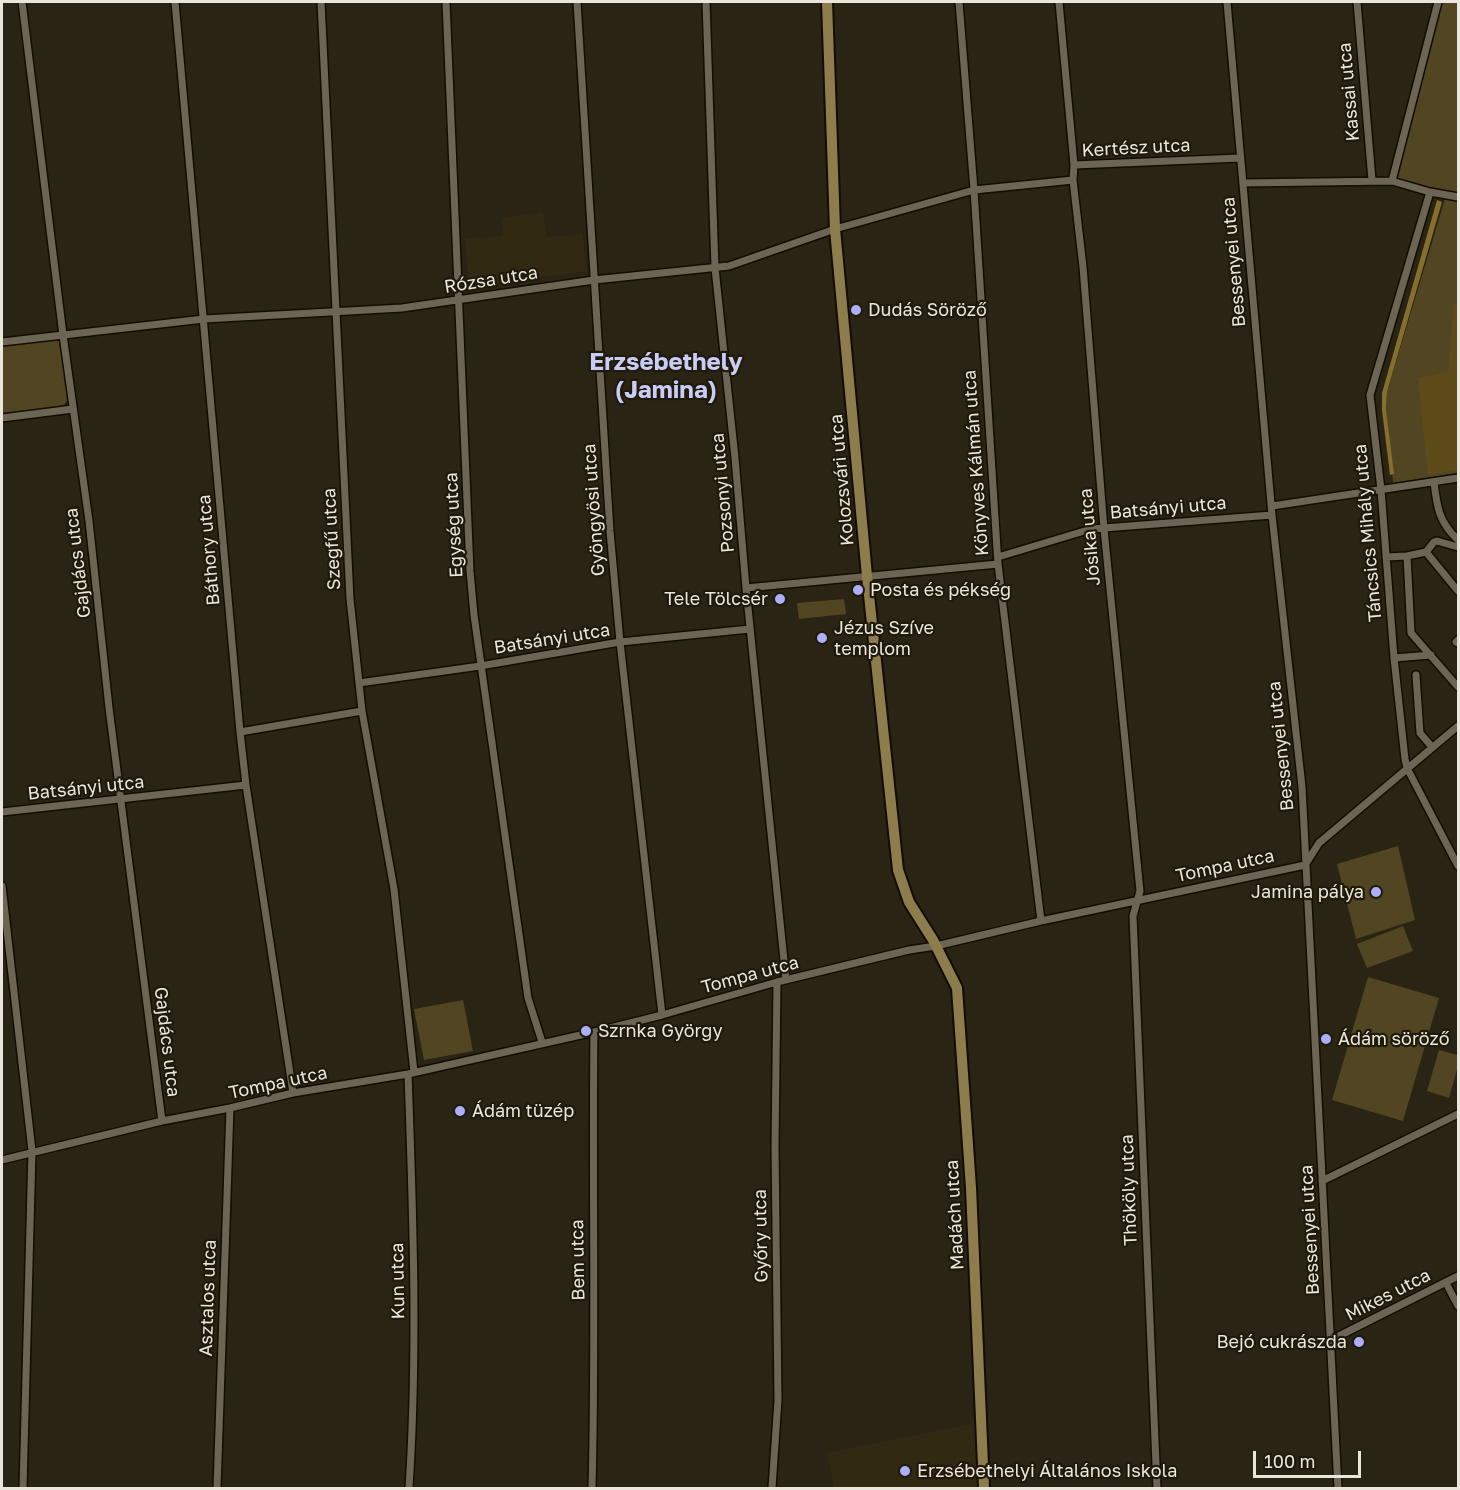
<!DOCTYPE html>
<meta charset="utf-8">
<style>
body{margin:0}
#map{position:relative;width:1460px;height:1490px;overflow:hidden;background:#2a2414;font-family:"Golos Text",sans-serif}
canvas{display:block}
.frame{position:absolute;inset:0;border:3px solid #eae6dc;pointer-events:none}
.scale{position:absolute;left:1253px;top:1451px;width:108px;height:27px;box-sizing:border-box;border:3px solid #eae6dc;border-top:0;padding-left:8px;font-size:18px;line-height:21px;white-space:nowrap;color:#eae6dc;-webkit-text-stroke:4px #201a0b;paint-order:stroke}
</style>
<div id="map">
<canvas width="1460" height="1490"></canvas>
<div class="frame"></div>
<div class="scale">100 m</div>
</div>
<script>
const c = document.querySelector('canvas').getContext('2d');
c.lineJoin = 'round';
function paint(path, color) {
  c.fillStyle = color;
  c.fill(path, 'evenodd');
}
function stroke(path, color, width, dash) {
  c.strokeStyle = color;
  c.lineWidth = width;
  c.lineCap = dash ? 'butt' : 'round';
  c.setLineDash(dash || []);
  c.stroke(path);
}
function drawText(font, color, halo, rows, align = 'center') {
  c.font = font + ' "Golos Text",sans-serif';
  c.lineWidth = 4.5;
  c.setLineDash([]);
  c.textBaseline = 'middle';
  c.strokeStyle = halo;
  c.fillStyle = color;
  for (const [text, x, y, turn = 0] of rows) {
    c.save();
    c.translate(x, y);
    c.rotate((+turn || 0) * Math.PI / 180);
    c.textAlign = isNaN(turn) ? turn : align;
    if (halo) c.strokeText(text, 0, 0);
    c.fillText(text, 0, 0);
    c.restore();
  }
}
const built = new Path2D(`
 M543 212 547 237 583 234 586 271 469 287 465 239 503 236 502 218Z
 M977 1423 979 1488H834L827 1453Z`);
const green = new Path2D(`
 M1442 2H1458V192L1431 188 1396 178Z
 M1445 199 1458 201V473L1393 483 1386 410 1387 392Z
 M51 339 61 342 68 399 63 406 2 414V345Z
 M844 599 846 614 799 619 797 603Z
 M1398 846 1415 920 1356 939 1337 864Z
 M1403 926 1413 951 1367 968 1357 944Z
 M1368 977 1439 998 1403 1121 1332 1100Z
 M463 1000 473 1051 424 1060 414 1009Z
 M1439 1050 1458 1055V1066L1449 1098 1427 1091Z`);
const forest = new Path2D(`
 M1454 303 1458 305V470L1428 475 1418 378 1448 372Z`);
const water = new Path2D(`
 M1437 200 1442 202 1387 392 1386 410 1394 474 1390 475 1382 410V393Z`);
const street = new Path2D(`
 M22 2 63 335 89 521 109 708 162 1121
 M175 2 240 732 246 785 293 1093
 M321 2 350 599 362 711 394 889 414 1072
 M446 2 470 571 474 615 528 998 542 1042
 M577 2 610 531 620 642 662 1015
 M706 2 715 268 735 458 746 588 786 980
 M959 2 974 190 998 564 1041 921
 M1059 2 1074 165
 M1227 2 1272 515 1302 787 1338 1488
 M1357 2 1372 180
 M1392 181 1438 2
 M1243 183 1392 181 1430 192 1458 197
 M1430 192 1370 395 1381 490 1394 658 1405 759 1407 768 1458 866
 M2 342 204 319 402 308 594 280 729 266 835 229 974 190 1073 180
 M2 418 73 409
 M1434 482C1437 508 1439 522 1458 540
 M1272 506 1458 478
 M1426 552 1458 591
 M1407 556 1411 633 1458 687
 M998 557 1091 529 1272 515
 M1386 557 1407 556 1426 552 1434 542 1437 541 1458 547
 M746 588 998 564
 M1458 640 1456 642 1458 643
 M1394 658 1431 655
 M1416 675 1420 733 1432 747
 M359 683 480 666 620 642 750 629
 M240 732 362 711
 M2 812 246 785
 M2 886 32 1151 23 1488
 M408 1074C413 1212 418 1350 409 1488
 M2 1160 162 1121 230 1108 293 1093 408 1074 594 1032 662 1015 777 982 909 950 936 946 1041 921 1305 865 1319 843 1458 726
 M1322 1181 1458 1114
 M1446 1283 1458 1306
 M1331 1340 1458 1276
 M217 1488 230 1108
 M592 1488C596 1336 592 1184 594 1032
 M772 1488 778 1400 775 1146 777 982
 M1157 1488 1133 916 1140 891 1104 529 1083 267 1073 180 1074 165 1240 158`);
const secondary = new Path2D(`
 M827 2 835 229 867 576 898 870 909 902 933 940 957 988 971 1188 984 1488`);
const markers = [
 [856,310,6,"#acaffb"],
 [858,590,6,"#acaffb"],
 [780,599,6,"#acaffb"],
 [822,638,6,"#acaffb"],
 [1376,892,6,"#acaffb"],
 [586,1031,6,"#acaffb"],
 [1326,1039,6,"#acaffb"],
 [460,1111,6,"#acaffb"],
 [1359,1342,6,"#acaffb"],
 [905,1471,6,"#acaffb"]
];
const streetNames = [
 ["Kassai utca",1349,92,-95],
 ["Kertész utca",1136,148,-3],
 ["Bessenyei utca",1234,262,-95],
 ["Rózsa utca",491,280,-9],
 ["Könyves Kálmán utca",976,463,-94],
 ["Kolozsvári utca",842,480,-95],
 ["Pozsonyi utca",723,493,-95],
 ["Batsányi utca",1168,508,-5],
 ["Gyöngyösi utca",594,510,-94],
 ["Egység utca",454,525,-93],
 ["Táncsics Mihály utca",1368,533,-95],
 ["Jósika utca",1090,537,-95],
 ["Szegfű utca",332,539,-93],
 ["Báthory utca",209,550,-95],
 ["Gajdács utca",78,563,-97],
 ["Batsányi utca",552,639,-9],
 ["Bessenyei utca",1281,746,-96],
 ["Batsányi utca",86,788,-6],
 ["Tompa utca",1225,866,-12],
 ["Tompa utca",750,975,-15],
 ["Gajdács utca",167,1042,83],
 ["Tompa utca",278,1083,-12],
 ["Thököly utca",1129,1190,-92],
 ["Madách utca",955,1215,-93],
 ["Bessenyei utca",1310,1230,-93],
 ["Győry utca",761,1236,-91],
 ["Bem utca",578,1260,-91],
 ["Kun utca",398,1281,-91],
 ["Mikes utca",1388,1295,-27],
 ["Asztalos utca",208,1298,-88]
];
const poiNames = [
 ["Dudás Söröző",868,310],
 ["Posta és pékség",870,590],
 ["Tele Tölcsér",768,599,"right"],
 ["Jézus Szíve",834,628],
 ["templom",834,649],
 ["Jamina pálya",1364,892,"right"],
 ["Szrnka György",598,1031],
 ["Ádám söröző",1338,1039],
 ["Ádám tüzép",472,1111],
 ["Bejó cukrászda",1347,1342,"right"],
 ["Erzsébethelyi Általános Iskola",917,1471]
];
const districtNames = [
 ["Erzsébethely",666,362],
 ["(Jamina)",666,390]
];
paint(built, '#312912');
paint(green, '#524521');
paint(forest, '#5d4c19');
paint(water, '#866f2d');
stroke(street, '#120d02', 10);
stroke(secondary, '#120d02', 14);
stroke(street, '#6c6554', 7);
stroke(secondary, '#8d7c4c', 10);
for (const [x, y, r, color] of markers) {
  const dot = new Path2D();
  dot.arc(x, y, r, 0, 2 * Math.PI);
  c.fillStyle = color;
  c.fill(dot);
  stroke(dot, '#201a0b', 2);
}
drawText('18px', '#eae6dc', '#201a0b', streetNames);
drawText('18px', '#eae6dc', '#201a0b', poiNames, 'left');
drawText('bold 24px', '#c8ccf7', '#201a0b', districtNames);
</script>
